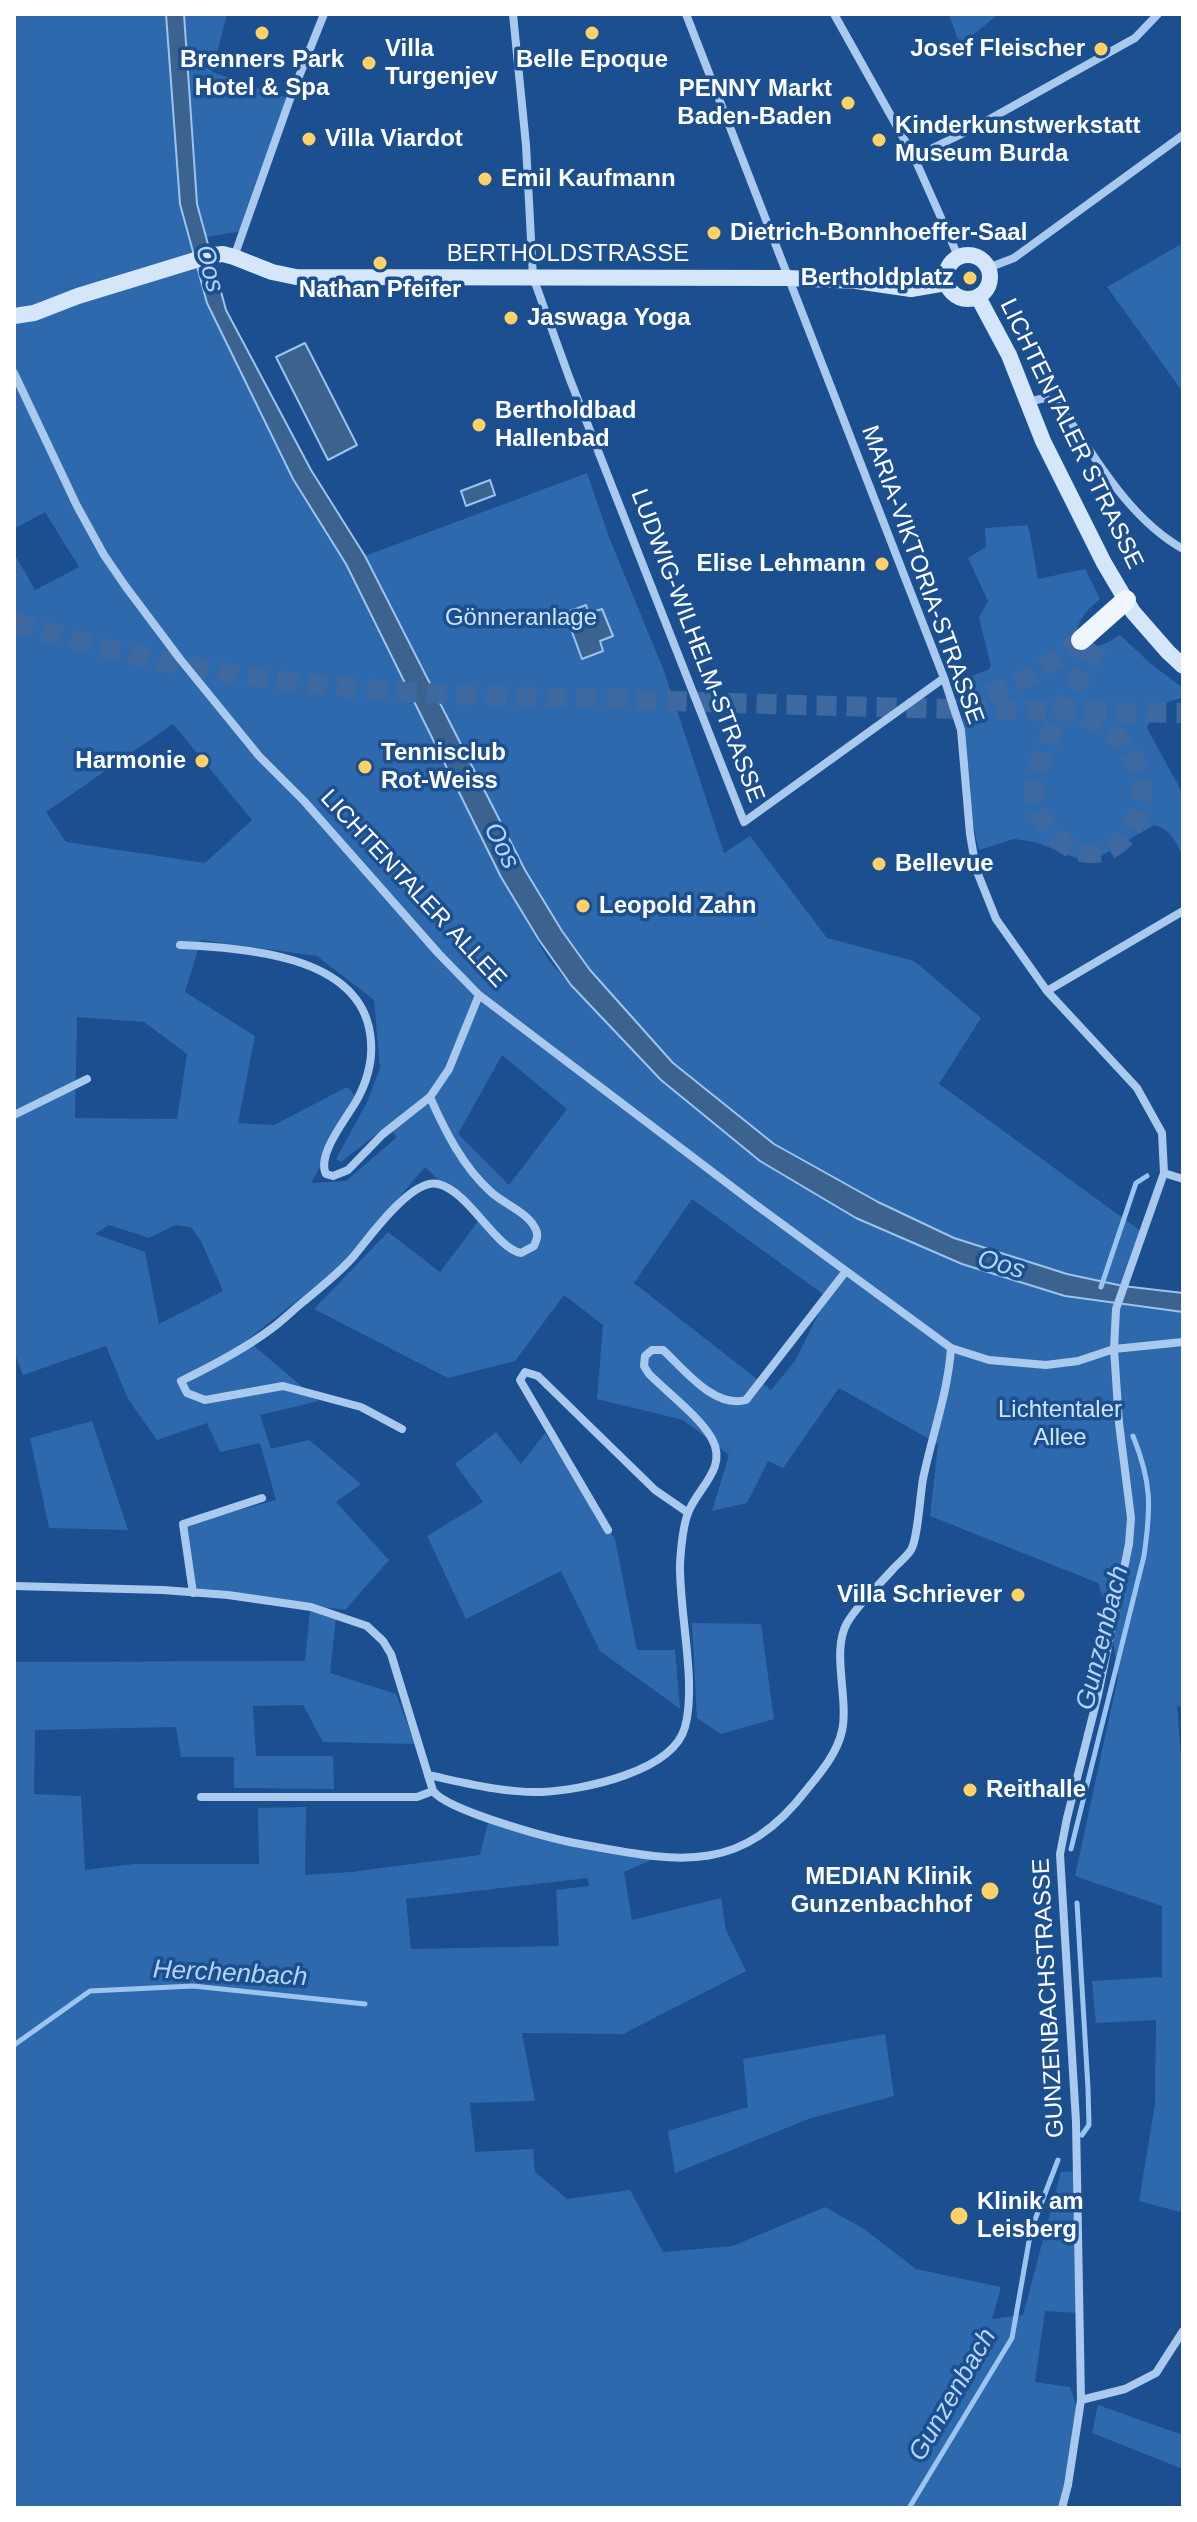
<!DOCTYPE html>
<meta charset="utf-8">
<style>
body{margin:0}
#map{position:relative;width:1197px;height:2522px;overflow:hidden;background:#1b4f8f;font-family:Arial,sans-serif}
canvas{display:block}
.frame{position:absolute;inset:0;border:16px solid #fff;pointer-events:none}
</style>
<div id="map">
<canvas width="1197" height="2522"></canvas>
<div class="frame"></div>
</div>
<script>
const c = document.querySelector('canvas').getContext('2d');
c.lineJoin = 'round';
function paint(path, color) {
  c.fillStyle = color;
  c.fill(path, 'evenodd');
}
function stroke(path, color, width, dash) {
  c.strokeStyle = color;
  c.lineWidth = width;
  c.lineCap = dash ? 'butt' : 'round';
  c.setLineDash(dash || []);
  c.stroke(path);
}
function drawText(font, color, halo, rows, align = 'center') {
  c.font = font + ' Arial,sans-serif';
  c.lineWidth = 7;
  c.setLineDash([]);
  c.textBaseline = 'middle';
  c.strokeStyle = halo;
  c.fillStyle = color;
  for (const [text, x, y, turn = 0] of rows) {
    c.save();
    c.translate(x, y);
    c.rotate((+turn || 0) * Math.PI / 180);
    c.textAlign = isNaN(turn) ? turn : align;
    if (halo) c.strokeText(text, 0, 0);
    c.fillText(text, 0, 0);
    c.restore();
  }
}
const green = new Path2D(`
 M14 14H166L180 204 207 303 293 479 346 564 501 877 549 961 661 1080 760 1161 856 1218 962 1264 1065 1296 1183 1312V1707L1177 1706 1183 1784V2204L1180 2212 1139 2201 1155 2104 1156 2020 1096 2023 1092 1981 1162 1977V1906L1075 1876 1118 1677 1111 1624 1098 1583 930 1516 938 1444 839 1388 783 1468 768 1461 747 1503 712 1511 729 1455 683 1420 597 1399 603 1325 564 1295 515 1361 448 1378 314 1309 388 1232 440 1272 479 1220 425 1167 339 1268 247 1340 319 1401 260 1415 271 1449 309 1440 361 1484 336 1502 389 1560 345 1610 195 1589 185 1525 276 1500 260 1443 220 1452 207 1423 157 1440 128 1399 106 1346 23 1375 14 1352V553L35 590 79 567 45 512 14 529ZM173 724 252 820 205 863 66 842 46 812ZM201 940 317 956 374 1000 380 1068 367 1102 336 1159 341 1162 387 1126 397 1137 346 1181 311 1183 358 1099 347 1087 274 1125 238 1123 255 1036 185 992ZM77 1017 144 1022 187 1054 177 1119 75 1118ZM502 1055 567 1109 509 1185 458 1134ZM692 1199 827 1297 795 1361 771 1390 634 1283ZM109 1225 149 1238 175 1225 191 1227 201 1241 223 1291 159 1324 145 1252 95 1234Z
 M184 14H227L212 72 290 99 243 231 206 237 197 204Z
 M949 14H998L960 46Z
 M1183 243V392L1107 287Z
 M587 473 609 537 664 671 724 853 750 836 827 938 914 961 981 1018 939 1084 1142 1232 1123 1286 1066 1274 954 1238 878 1202 774 1144 673 1063 590 970 562 931 525 870 365 556Z
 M1028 525 1038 579 1085 569 1100 599C1085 612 1071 625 1081 645 1097 650 1107 643 1120 635L1150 663 1183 688V698C1162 702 1155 708 1147 728L1183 794V856C1175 841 1171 829 1154 825L1089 863 1035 842 1014 839 979 850 967 799 961 730 965 703 957 681 988 670 991 666 979 618 988 601 968 558 986 547 985 528Z
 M92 1421 128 1530 49 1528 30 1438Z
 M496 1432 521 1464 545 1433 615 1539 637 1650H675L680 1709 600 1651 561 1571 466 1619 427 1536 483 1502 455 1464Z
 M310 1610 336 1618 330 1673 396 1694 415 1744 323 1742 303 1705 253 1706 256 1756H333L334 1789 234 1788V1757H181L176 1727 35 1730 34 1794 81 1796 85 1870 134 1864H259L258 1808 306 1807 305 1875 351 1872 480 1855 488 1823 651 1860 624 1872 632 1920 721 1898 726 1930 746 1971 623 2034 522 2033 535 2101 470 2103 475 2152 533 2149 535 2172 567 2199 630 2190 663 2252 733 2246 825 2207 864 2229 916 2269 1001 2287 992 2319 1023 2315 1061 2172 1077 2171 1080 2313 1045 2311 1035 2382 1070 2387 1079 2413 1062 2508H14V1662L305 1661ZM588 1878 589 1886 556 1890 559 1946 411 1949 406 1899Z
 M692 1623 761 1624 774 1719 721 1734 697 1718Z
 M885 2034 894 2096 811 2118 675 2173 668 2131 748 2107 743 2059Z
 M1098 2405 1183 2435V2469L1092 2433Z`);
const water = new Path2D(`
 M166 14H184L197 204 226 310 311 470 365 556 525 870 562 931 590 970 673 1063 774 1144 878 1202 954 1238 1067 1274 1123 1286 1183 1293V1312L1065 1296 962 1264 856 1218 760 1161 661 1080 571 985 539 940 501 877 346 564 293 479 207 303 180 204Z
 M305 343 357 445 328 460 276 357Z
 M490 480 495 495 466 506 461 491Z
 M586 605 589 613 602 609 613 636 600 641 603 651 582 659 565 613Z`);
const stream = new Path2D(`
 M1101 1287 1136 1183 1147 1176
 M1071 1849 1144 1556C1151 1507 1152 1483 1133 1436
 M1077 1903 1088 2088 1089 2125 1082 2135
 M14 2045 90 1991 193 1986 365 2004
 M909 2508 1012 2338 1031 2230 1058 2160`);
const primaryTunnel = new Path2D(`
 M14 622C117 655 225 676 333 686 435 696 538 697 640 700 821 706 1002 711 1183 713
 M960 703C1006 693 1045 670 1081 640
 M1084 716C1197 765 1120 904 1053 834 1041 822 1034 806 1035 790 1036 751 1079 678 1099 644`);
const minor = new Path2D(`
 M513 14 526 145 533 277 569 377 744 822 944 678
 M686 14 944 678 961 730 970 834 976 869 996 919 1047 991 1137 1088 1162 1133 1164 1173 1116 1309 1114 1349 1119 1423 1131 1518 1129 1544 1098 1695 1067 1818 1060 1854 1076 2122 1081 2400 1068 2485 1062 2508
 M834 14 914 157 958 256
 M914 157 972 129 1135 38 1158 14
 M234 257 290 99 324 14
 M988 268 1014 258 1183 135
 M14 373 77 506 104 555 126 587 180 659 259 756 304 801 439 954 479 995 752 1202 951 1348 989 1360 1046 1365 1078 1361 1114 1349 1183 1342
 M1028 402 1045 398 1060 406C1095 457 1128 518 1183 549
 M180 945C242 948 358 954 370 1033 374 1057 369 1077 358 1098 348 1117 316 1154 326 1174L333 1176 348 1170 383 1134 430 1097
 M1047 991 1183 911
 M14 1115 87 1079
 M1164 1173 1183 1179
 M402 1429 361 1407 283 1386 205 1400 187 1393 181 1381C212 1366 243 1350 271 1329 282 1321 292 1311 303 1302 321 1287 338 1274 353 1257 369 1238 411 1178 438 1184 469 1191 495 1248 521 1253L534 1246C537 1239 539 1234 535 1228 527 1212 504 1204 491 1192 463 1167 445 1131 430 1097L449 1069 479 995
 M608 1530 520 1380 525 1372 538 1376 655 1490 687 1512
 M14 1586 163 1590 228 1595 311 1607 367 1626 383 1641 391 1654 433 1791C448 1811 552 1839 580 1844 678 1862 740 1877 808 1788 822 1771 837 1753 842 1731 849 1699 831 1651 847 1623 858 1604 879 1585 894 1568 899 1563 907 1556 911 1550 918 1538 920 1495 923 1479 932 1435 948 1393 951 1348
 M193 1593 183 1524 262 1498
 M428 1775C466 1783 504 1793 542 1792 582 1790 673 1772 685 1727 697 1684 679 1612 680 1564 681 1548 682 1531 687 1516 694 1490 729 1470 712 1439 700 1417 668 1393 649 1374L644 1366 645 1356 652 1350H663C684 1369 714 1409 746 1400L846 1271
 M201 1797H417L433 1791
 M1081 2400 1125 2389 1156 2373 1183 2331`);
const secondary = new Path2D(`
 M946 277a22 22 0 1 1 44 0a22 22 0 1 1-44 0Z
 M978 297 1009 355 1043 441 1104 563 1133 612 1168 652 1183 666
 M14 316 34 313 78 296 212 255 223 254 234 257 272 272 296 277 787 278 856 281 911 289 946 283`);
const primary = new Path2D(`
 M1081 640 1126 600`);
const markers = [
 [262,33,8,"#ffd166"],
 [592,33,8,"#ffd166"],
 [1101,49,8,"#ffd166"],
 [369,63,8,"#ffd166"],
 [848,103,8,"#ffd166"],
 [309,139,8,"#ffd166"],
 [879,140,8,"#ffd166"],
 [485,179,8,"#ffd166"],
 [714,233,8,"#ffd166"],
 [380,263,8,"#ffd166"],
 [970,278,8,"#ffd166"],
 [511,318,8,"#ffd166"],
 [479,425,8,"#ffd166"],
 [882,564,8,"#ffd166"],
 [202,761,8,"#ffd166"],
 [365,767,8,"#ffd166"],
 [879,864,8,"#ffd166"],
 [583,906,8,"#ffd166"],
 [1018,1595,8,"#ffd166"],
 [970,1790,8,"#ffd166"],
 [990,1891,10,"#ffd166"],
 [959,2216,10,"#ffd166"]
];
const poiNames = [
 ["Villa",385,49],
 ["Turgenjev",385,77],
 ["Josef Fleischer",1085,49,"right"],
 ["Brenners Park",262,60,"center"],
 ["Hotel & Spa",262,88,"center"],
 ["Belle Epoque",592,60,"center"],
 ["PENNY Markt",832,89,"right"],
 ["Baden-Baden",832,117,"right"],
 ["Kinderkunstwerkstatt",895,126],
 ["Museum Burda",895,154],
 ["Villa Viardot",325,139],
 ["Emil Kaufmann",501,179],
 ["Dietrich-Bonnhoeffer-Saal",730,233],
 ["Bertholdplatz",954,278,"right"],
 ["Nathan Pfeifer",380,290,"center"],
 ["Jaswaga Yoga",527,318],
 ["Bertholdbad",495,411],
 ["Hallenbad",495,439],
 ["Elise Lehmann",866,564,"right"],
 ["Tennisclub",381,753],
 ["Rot-Weiss",381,781],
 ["Harmonie",186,761,"right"],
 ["Bellevue",895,864],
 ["Leopold Zahn",599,906],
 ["Villa Schriever",1002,1595,"right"],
 ["Reithalle",986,1790],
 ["MEDIAN Klinik",972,1877,"right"],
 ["Gunzenbachhof",972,1905,"right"],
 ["Klinik am",977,2202],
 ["Leisberg",977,2230]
];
const streetNames = [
 ["BERTHOLDSTRASSE",568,254],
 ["LICHTENTALER STRASSE",1071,434,64],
 ["MARIA-VIKTORIA-STRASSE",922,575,70],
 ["LUDWIG-WILHELM-STRASSE",697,646,69],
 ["LICHTENTALER ALLEE",413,889,47],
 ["GUNZENBACHSTRASSE",1049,1998,-93]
];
const parkNames = [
 ["Gönneranlage",521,618],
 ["Lichtentaler",1060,1410],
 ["Allee",1060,1438]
];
const waterNames = [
 ["Oos",209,269,75],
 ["Oos",501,846,63],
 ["Oos",1001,1265,16],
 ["Gunzenbach",1103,1638,-76],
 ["Herchenbach",230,1974,3],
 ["Gunzenbach",953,2395,-60]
];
paint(green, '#2e69ad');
paint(water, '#3c6290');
stroke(water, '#9cc4f0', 2);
stroke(stream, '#9cc4f0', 5);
stroke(primaryTunnel, '#3d69a0', 20, [20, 10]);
stroke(minor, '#a9c9ee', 8);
stroke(secondary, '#d6e6fa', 16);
stroke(primary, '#f0f6ff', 20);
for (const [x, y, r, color] of markers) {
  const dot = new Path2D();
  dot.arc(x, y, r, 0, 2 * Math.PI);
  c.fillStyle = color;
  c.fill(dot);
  stroke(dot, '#1b4f8f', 3);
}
drawText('bold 24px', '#fff', '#1b4f8f', poiNames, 'left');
drawText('24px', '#fff', '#1b4f8f', streetNames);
drawText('24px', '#cfe3fa', '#1b4f8f', parkNames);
drawText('italic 26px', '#b5d3f5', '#1b4f8f', waterNames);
</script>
